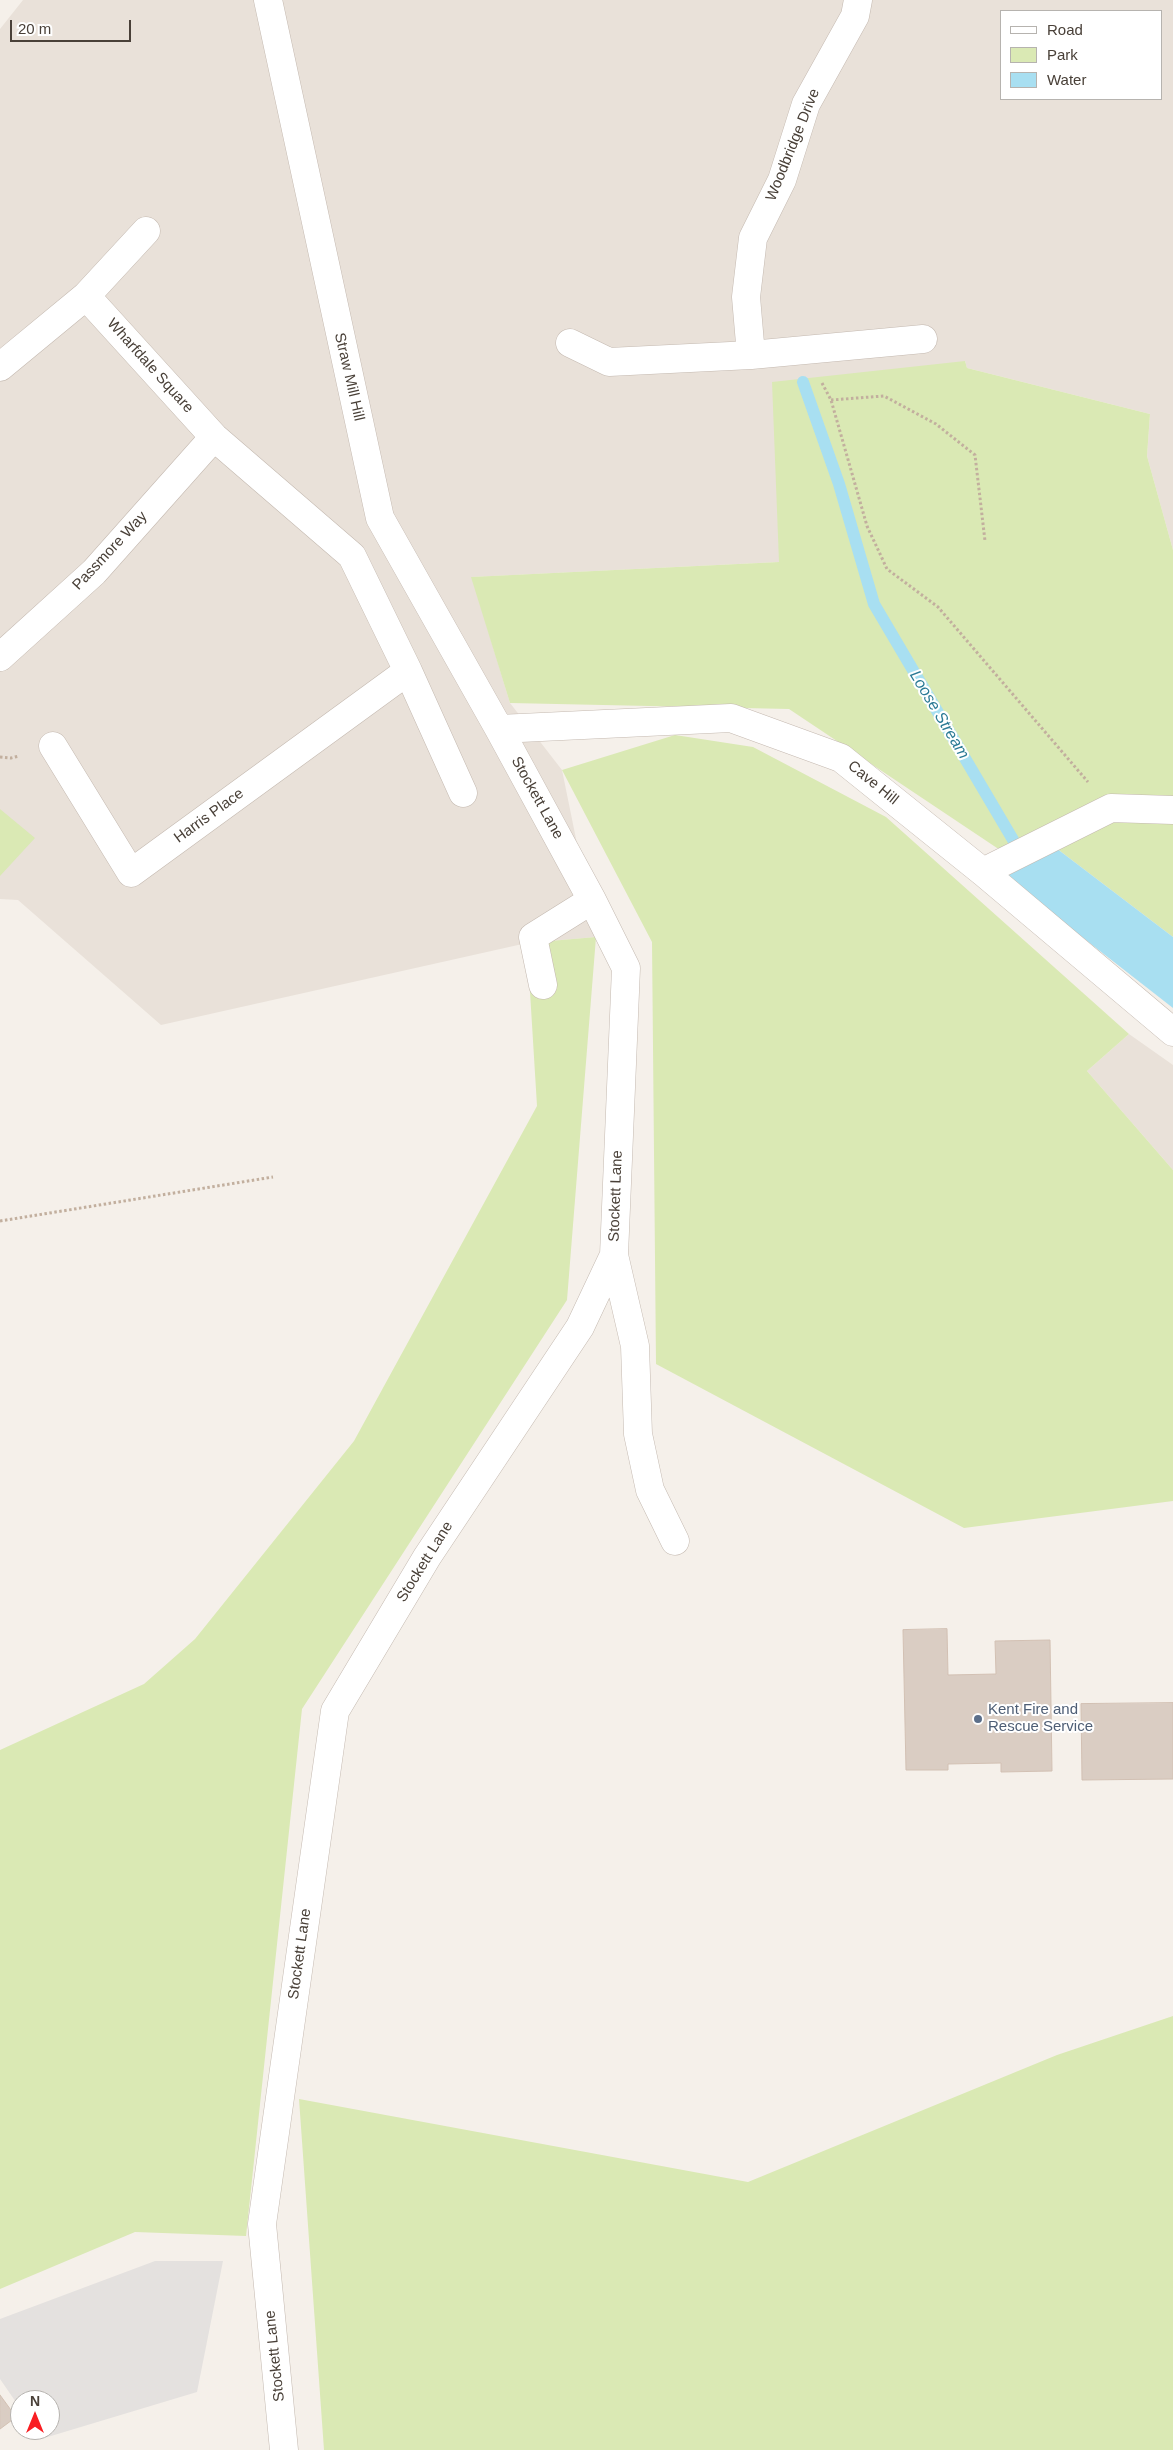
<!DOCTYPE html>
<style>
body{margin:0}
#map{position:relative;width:1173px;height:2450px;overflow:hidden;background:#f5f0ea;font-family:Arial,sans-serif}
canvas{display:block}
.legend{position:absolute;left:1000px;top:10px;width:162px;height:90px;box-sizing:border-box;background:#fff;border:1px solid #b6b3af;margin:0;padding:6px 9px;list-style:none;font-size:15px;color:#494038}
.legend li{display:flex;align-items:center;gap:10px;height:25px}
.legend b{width:25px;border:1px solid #b6b3af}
.north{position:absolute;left:10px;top:2390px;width:50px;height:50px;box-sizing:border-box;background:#fff;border:1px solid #b6b3af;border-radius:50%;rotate:0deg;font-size:14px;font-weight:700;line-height:20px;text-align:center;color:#494038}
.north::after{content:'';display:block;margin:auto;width:18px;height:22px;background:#f91e22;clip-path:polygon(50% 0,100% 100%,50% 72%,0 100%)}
.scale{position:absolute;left:10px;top:20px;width:121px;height:22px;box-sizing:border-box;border:2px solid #494038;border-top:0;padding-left:6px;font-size:15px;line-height:18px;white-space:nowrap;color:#494038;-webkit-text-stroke:4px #fff;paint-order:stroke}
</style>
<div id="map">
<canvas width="1173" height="2450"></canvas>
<ul class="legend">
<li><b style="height:6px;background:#fff"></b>Road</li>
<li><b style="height:14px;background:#dae9b4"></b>Park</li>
<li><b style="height:14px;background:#a8dff1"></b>Water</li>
</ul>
<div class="north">N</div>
<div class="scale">20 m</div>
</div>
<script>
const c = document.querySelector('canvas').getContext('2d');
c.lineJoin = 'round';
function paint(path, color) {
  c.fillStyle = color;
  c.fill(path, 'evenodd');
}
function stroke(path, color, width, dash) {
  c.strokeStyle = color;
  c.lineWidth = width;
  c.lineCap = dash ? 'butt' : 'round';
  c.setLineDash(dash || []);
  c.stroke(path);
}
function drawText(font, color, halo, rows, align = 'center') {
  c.font = font + ' Arial,sans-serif';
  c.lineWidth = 4;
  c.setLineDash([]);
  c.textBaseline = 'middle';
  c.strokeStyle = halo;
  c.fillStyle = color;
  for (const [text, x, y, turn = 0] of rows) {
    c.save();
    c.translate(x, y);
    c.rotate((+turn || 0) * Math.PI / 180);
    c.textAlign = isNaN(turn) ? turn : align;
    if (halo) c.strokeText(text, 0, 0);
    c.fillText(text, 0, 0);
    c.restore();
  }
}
const residential = new Path2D(`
 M23 0H1173V550L1147 456 1150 414 967 368 965 361 779 562 472 577 510 703 562 770 596 937 527 943 161 1025 18 900 0 899V29ZM1002 11H1162V99H1002Z
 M1129 1034 1173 1065V1170L1087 1071Z`);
const green = new Path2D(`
 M965 361 967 368 1150 414 1147 456 1173 550V937L1056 848H997L789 709 510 703 471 577 779 562 772 382Z
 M675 735 753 747 886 817 1129 1034 1087 1071 1173 1170V1501L964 1528 656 1364 652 942 562 770Z
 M0 809 35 838 0 876Z
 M596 937 567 1300 302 1709 246 2236 135 2232 0 2289V1750L144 1684 195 1639 354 1441 537 1106 527 943Z
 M1173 2016V2450H324L299 2099 748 2182 1057 2055Z`);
const parking = new Path2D(`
 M155 2261H223L197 2392 41 2439 35 2430H50V2400H20V2408L0 2379V2319Z`);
const water = new Path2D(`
 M1056 848 1173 937V1008L1005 877Z`);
const stream = new Path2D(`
 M803 382 839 484 874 604 1022 855`);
const building = new Path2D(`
 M947 1629 948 1675 996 1674 995 1641 1050 1640 1052 1771 1001 1772V1763L948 1764V1770H906L903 1630Z
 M1173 1703V1779L1082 1780 1081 1704Z
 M0 2395 16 2417 0 2429Z`);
const path = new Path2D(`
 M822 383 831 400 867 526 887 569 938 607 1088 782
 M831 400 884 396 936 424 975 455 985 541
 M0 757 11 758 19 756
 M0 1221 273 1177`);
const minor = new Path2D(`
 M268 0 380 518 499 729 592 900 626 968 614 1255 580 1327 427 1557 335 1711 262 2224 284 2450
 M86 296 214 437 352 556 408 671 463 793
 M570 343 609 362 751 355 923 339
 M751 355 746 297 753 238 782 180 806 104 855 16 858 0
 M0 367 86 296 146 231
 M0 657 94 572 214 437
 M499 729 731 718 841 758 983 872 1173 1032
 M53 746 131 873 408 671
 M983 872 1111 808 1173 810
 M543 985 533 937 592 900
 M614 1255 635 1346 638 1434 650 1490 675 1541`);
const markers = [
 [978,1719,5,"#5c6f8a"]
];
const streetNames = [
 ["Woodbridge Drive",793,145,-68],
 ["Wharfdale Square",150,366,48],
 ["Straw Mill Hill",349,377,77],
 ["Passmore Way",110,551,-47],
 ["Cave Hill",873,783,39],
 ["Stockett Lane",537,798,61],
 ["Harris Place",209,816,-36],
 ["Stockett Lane",616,1196,-88],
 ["Stockett Lane",425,1562,-58],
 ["Stockett Lane",300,1954,-82],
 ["Stockett Lane",275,2356,-96]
];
const serviceNames = [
 ["Kent Fire and",988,1710],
 ["Rescue Service",988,1727]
];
const waterNames = [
 ["Loose Stream",939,715,59]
];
paint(residential, '#e9e1d9');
paint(green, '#dae9b4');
paint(parking, '#e4e1df');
paint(water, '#a8dff1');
stroke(stream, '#a8dff1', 12);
paint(building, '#dacdc3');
stroke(building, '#d2c0b3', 1);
stroke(minor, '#c4b9b0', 29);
stroke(path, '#c2af9e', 3, [2.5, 2.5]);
stroke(minor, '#fff', 28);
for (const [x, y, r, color] of markers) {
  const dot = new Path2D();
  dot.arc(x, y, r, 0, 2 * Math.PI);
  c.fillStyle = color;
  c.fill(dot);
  stroke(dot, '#fff', 2);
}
drawText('15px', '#494038', '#fff', streetNames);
drawText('15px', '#4e5e75', '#fff', serviceNames, 'left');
drawText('italic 16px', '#2b7a95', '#fff', waterNames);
</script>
